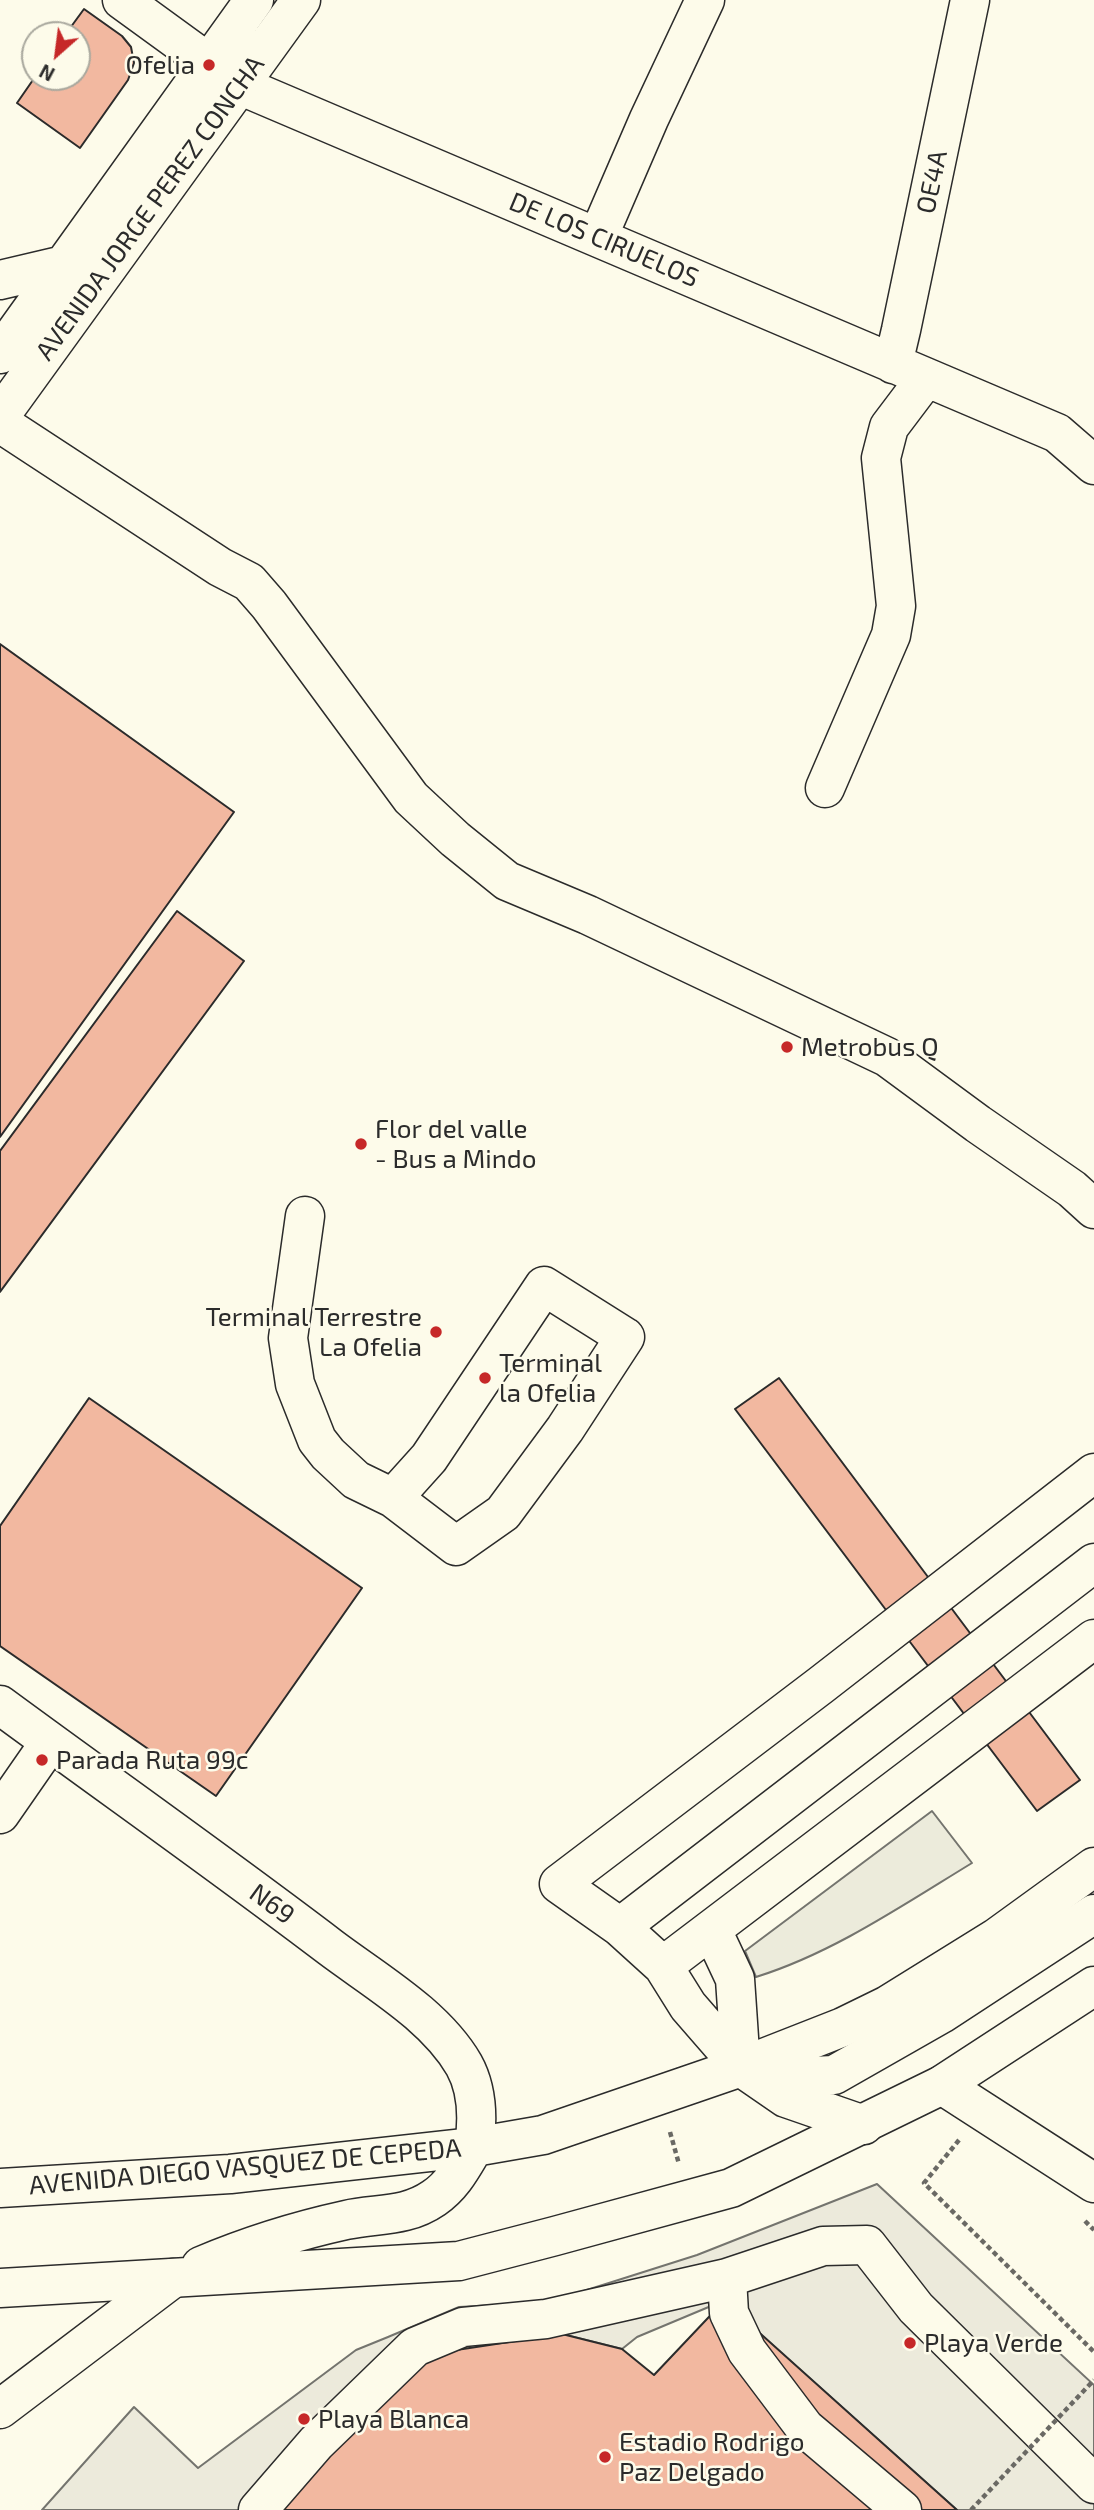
<!DOCTYPE html>
<style>
body{margin:0}
#map{position:relative;width:1094px;height:2510px;overflow:hidden;background:#fdfbea;font-family:"Exo 2",sans-serif}
canvas{display:block}
.north{position:absolute;left:21px;top:21px;width:70px;height:70px;box-sizing:border-box;background:#fdfbea;border:2px solid #a9a89e;border-radius:50%;rotate:208deg;font-size:19px;font-weight:700;line-height:28px;text-align:center;color:#2b2b2b}
.north::after{content:'';display:block;margin:auto;width:24px;height:32px;background:#c62828;clip-path:polygon(50% 0,100% 100%,50% 72%,0 100%)}
</style>
<div id="map">
<canvas width="1094" height="2510"></canvas>
<div class="north">N</div>
</div>
<script>
const c = document.querySelector('canvas').getContext('2d');
c.lineJoin = 'round';
function paint(path, color) {
  c.fillStyle = color;
  c.fill(path, 'evenodd');
}
function stroke(path, color, width, dash) {
  c.strokeStyle = color;
  c.lineWidth = width;
  c.lineCap = dash ? 'butt' : 'round';
  c.setLineDash(dash || []);
  c.stroke(path);
}
function drawText(font, color, halo, rows, align = 'center') {
  c.font = font + ' "Exo 2",sans-serif';
  c.lineWidth = 5;
  c.setLineDash([]);
  c.textBaseline = 'middle';
  c.strokeStyle = halo;
  c.fillStyle = color;
  for (const [text, x, y, turn = 0] of rows) {
    c.save();
    c.translate(x, y);
    c.rotate((+turn || 0) * Math.PI / 180);
    c.textAlign = isNaN(turn) ? turn : align;
    if (halo) c.strokeText(text, 0, 0);
    c.fillText(text, 0, 0);
    c.restore();
  }
}
const green = new Path2D(`
 M932 1811 972 1863C903 1905 833 1953 756 1977L745 1951Z`);
const parking = new Path2D(`
 M877 2184 1094 2385V2510H957L723 2301 637 2337 622 2349 562 2334 265 2510H42L134 2407 198 2468 356 2350 388 2337 459 2307 549 2302 697 2255Z`);
const building = new Path2D(`
 M84 9 122 36 131 47 134 63 128 80 80 148 17 103 35 77H77V35H65Z
 M0 644 234 812 0 1137Z
 M177 911 244 961 0 1292V1151Z
 M779 1378 1080 1780 1037 1811 735 1409Z
 M89 1398 362 1588 216 1796 0 1646V1526Z
 M724 2301 957 2510H265L430 2354 562 2334 622 2349 654 2375Z`);
const path = new Path2D(`
 M670 2132 679 2164
 M959 2140 924 2183 1094 2352
 M1085 2221 1094 2230`);
const minor = new Path2D(`
 M122 0 239 85 1057 433 1094 465
 M598 237 649 119 705 0
 M0 280 64 265 75 272
 M0 354 254 0
 M893 364 901 330 970 0
 M0 416 301 0
 M0 423 220 567 249 582 269 605 411 798 455 839 507 881 588 915 887 1057 978 1124 1072 1189 1094 1209
 M825 788 891 635 896 606 881 458 889 427 926 378
 M305 1216 288 1338 295 1384 317 1440 328 1454 356 1480 393 1498 456 1546 503 1513 565 1429 625 1337 544 1286 429 1458 393 1498
 M0 1705C110 1786 221 1864 330 1947 375 1981 435 2015 464 2065 478 2090 478 2120 474 2147
 M0 1814 50 1742
 M620 1927 1094 1563
 M712 1930 735 1979 741 2067
 M663 1966 1094 1639
 M757 2070 791 2077 834 2075 941 2014 1094 1914
 M942 2085 1094 2183
 M864 2125 786 2098 741 2067 688 2006 663 1966 620 1927 559 1884 821 1685 1094 1473
 M0 2409 173 2278
 M258 2510 316 2443 415 2347 463 2327 546 2319 727 2278
 M902 2510 805 2428 747 2351 729 2313 727 2278 823 2246 867 2245 916 2308 1094 2484`);
const major = new Path2D(`
 M0 2188 230 2174 474 2147 543 2135 741 2067 843 2027 888 2005 996 1938 1094 1867
 M201 2266C248 2246 296 2231 346 2220 377 2213 405 2218 434 2198 453 2185 462 2167 474 2147
 M0 2288 459 2261 555 2236 731 2188 942 2085 1094 1986`);
const pathBridge = new Path2D(`
 M971 2510 1094 2380`);
const markers = [
 [209,65,7,"#c62828"],
 [787,1047,7,"#c62828"],
 [361,1144,7,"#c62828"],
 [436,1332,7,"#c62828"],
 [485,1378,7,"#c62828"],
 [42,1760,7,"#c62828"],
 [910,2343,7,"#c62828"],
 [304,2419,7,"#c62828"],
 [605,2457,7,"#c62828"]
];
const poiNames = [
 ["Ofelia",195,65,"right"],
 ["Metrobus Q",801,1047],
 ["Flor del valle",375,1129],
 ["- Bus a Mindo",375,1159],
 ["Terminal Terrestre",422,1317,"right"],
 ["La Ofelia",422,1347,"right"],
 ["Terminal",499,1363],
 ["la Ofelia",499,1393],
 ["Parada Ruta 99c",56,1760],
 ["Playa Verde",924,2343],
 ["Playa Blanca",318,2419],
 ["Estadio Rodrigo",619,2442],
 ["Paz Delgado",619,2472]
];
const streetNames = [
 ["OE4A",932,182,-78],
 ["AVENIDA JORGE PEREZ CONCHA",150,208,-54],
 ["DE LOS CIRUELOS",604,240,23],
 ["N69",272,1904,36],
 ["AVENIDA DIEGO VASQUEZ DE CEPEDA",245,2167,-5]
];
paint(green, '#ecebdb');
stroke(green, '#74746e', 2);
paint(parking, '#eceadb');
stroke(parking, '#74746e', 2);
paint(building, '#f2b8a0');
stroke(building, '#2b2b2b', 2);
stroke(minor, '#2b2b2b', 41);
stroke(major, '#2b2b2b', 41);
stroke(path, '#6a6964', 4.5, [5, 3.5]);
stroke(minor, '#fdfbea', 38);
stroke(major, '#fdfbea', 38);
stroke(pathBridge, '#6a6964', 4.5, [5, 3.5]);
for (const [x, y, r, color] of markers) {
  const dot = new Path2D();
  dot.arc(x, y, r, 0, 2 * Math.PI);
  c.fillStyle = color;
  c.fill(dot);
  stroke(dot, '#fdfbea', 2.5);
}
drawText('26px', '#2b2b2b', '#fdfbea', poiNames, 'left');
drawText('26px', '#2b2b2b', '#fdfbea', streetNames);
</script>
